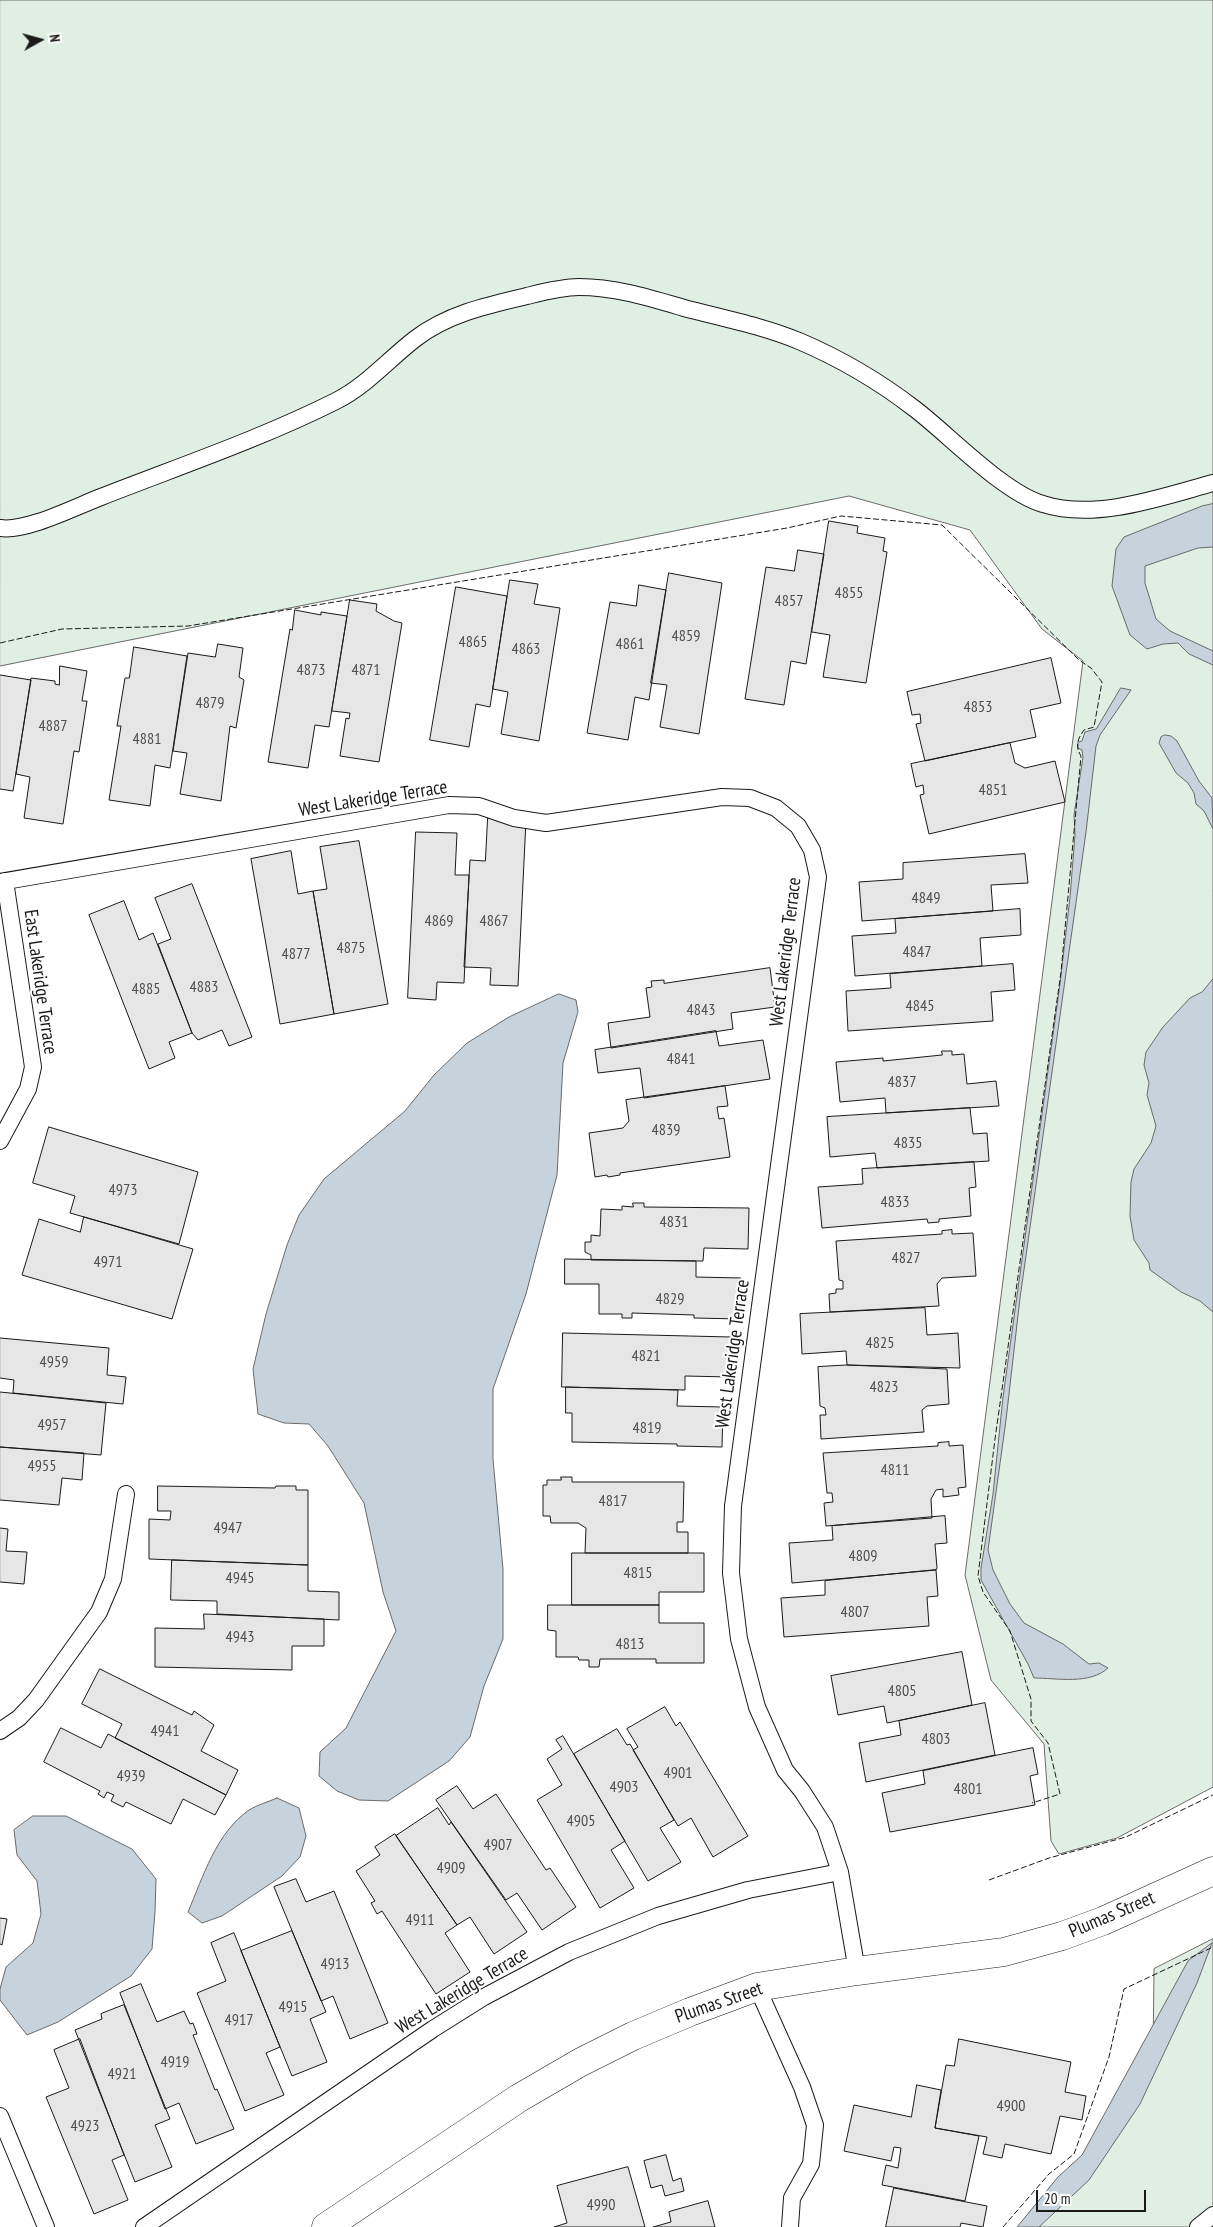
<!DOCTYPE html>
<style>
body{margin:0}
#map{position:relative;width:1213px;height:2227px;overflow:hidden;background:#fff;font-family:"PT Sans Narrow",sans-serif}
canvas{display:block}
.north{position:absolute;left:15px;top:15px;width:50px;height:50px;-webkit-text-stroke:4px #fff;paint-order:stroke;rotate:83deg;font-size:14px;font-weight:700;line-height:20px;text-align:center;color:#1a1a1a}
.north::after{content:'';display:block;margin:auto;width:18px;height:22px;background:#1a1a1a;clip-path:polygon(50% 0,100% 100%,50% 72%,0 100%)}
.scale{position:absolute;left:1036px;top:2190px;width:110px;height:22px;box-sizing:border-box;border:2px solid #1a1a1a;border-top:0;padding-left:6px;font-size:15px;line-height:18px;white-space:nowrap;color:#1a1a1a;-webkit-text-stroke:4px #fff;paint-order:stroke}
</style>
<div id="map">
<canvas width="1213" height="2227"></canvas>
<div class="north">N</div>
<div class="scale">20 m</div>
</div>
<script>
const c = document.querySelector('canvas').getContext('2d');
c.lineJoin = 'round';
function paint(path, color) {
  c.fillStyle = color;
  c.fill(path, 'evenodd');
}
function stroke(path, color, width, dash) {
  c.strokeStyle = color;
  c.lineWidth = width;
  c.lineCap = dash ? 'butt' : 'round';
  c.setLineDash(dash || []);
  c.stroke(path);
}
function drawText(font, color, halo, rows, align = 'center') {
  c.font = font + ' "PT Sans Narrow",sans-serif';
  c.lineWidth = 4;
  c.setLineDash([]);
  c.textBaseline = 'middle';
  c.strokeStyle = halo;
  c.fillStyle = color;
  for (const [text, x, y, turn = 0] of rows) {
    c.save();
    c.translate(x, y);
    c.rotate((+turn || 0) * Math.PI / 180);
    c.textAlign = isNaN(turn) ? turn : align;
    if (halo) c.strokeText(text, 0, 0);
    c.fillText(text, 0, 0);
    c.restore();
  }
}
const green = new Path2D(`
 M0 0H1213V1787L1117 1838 1059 1854 1051 1841 1044 1744 991 1680 965 1575 1083 661 1042 629 970 530 849 496 0 666Z
 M1213 1939V2227H1035L1153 2057 1154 1969Z`);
const water = new Path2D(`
 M1213 504V547L1198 548 1145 566V583L1156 619 1170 631 1213 651V665L1189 654 1178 643 1163 644 1147 649 1130 635 1112 586 1116 549 1124 537 1202 506Z
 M1121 688 1131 690 1100 735 1096 746 1086 832 1020 1298 1006 1420 988 1550 993 1570 1010 1604 1024 1623 1063 1644 1089 1664 1099 1663 1108 1668C1090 1685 1056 1678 1034 1678L1028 1664 981 1580V1568L993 1494 1003 1397 1060 984 1070 897 1075 835 1074 815 1083 757 1082 750 1078 748V742L1082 741 1085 732 1096 729Z
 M1165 735 1171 736 1177 741 1199 781 1212 798 1213 829 1204 811 1196 804 1194 793 1188 783 1176 773 1159 743 1161 737Z
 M1213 979V1312L1200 1301 1181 1292 1150 1270 1149 1263 1134 1240 1130 1216 1131 1182 1134 1169 1151 1143 1156 1126 1147 1095 1149 1083 1144 1065 1146 1052 1163 1027 1190 998 1202 992Z
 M559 994 576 1000 578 1012 563 1063 557 1175 526 1294 493 1389V1459L503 1569V1639L484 1686 470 1737 449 1761 388 1801 359 1800 337 1791 319 1776 320 1752 346 1728 396 1631 383 1592 364 1503 328 1446 309 1424 284 1423 258 1414 253 1369 266 1314 287 1245 299 1215 324 1179 405 1111 434 1075 467 1043 509 1017Z
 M277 1798 299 1808 306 1836 300 1857 282 1876 222 1916 202 1923 188 1912C203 1877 216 1833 249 1810 257 1805 268 1802 277 1798Z
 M33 1816H66L132 1849 156 1879 155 1912 152 1949 131 1976 58 2022 27 2035 0 2000V1989L6 1967 33 1943 41 1914 37 1881 17 1855 14 1830Z
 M1212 1943 1197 1983 1140 2104 1089 2180 1039 2227H1017L1058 2177 1082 2155 1188 1961Z`);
const building = new Path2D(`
 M829 521 858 526 857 533 885 538 883 551 887 552 866 683 823 677 830 635 812 632Z
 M798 550 824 554 806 664 791 661 784 705 745 699 766 567 794 571Z
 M669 573 722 583 699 734 660 727 667 685 651 683Z
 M510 580 538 584 534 604 560 608 539 741 501 734 508 692 493 689Z
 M639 585 666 590 649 700 635 697 628 740 587 733 610 602 636 606Z
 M456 587 507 596 490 707 476 704 469 747 430 740Z
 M350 600 377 604 376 611 394 621 402 623 379 762 340 756 346 718 349 719 350 713 332 711Z
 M295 610 321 615V612L347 616 329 727 315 725 308 768 268 762 290 629 292 630Z
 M218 644 243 648 239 677 244 680 236 728 230 726 221 801 180 794 187 753 173 751 188 653 215 657Z
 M134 647 187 656 170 768 155 765 150 806 109 800 121 726H117L125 678H129Z
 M1051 658 1061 703 1030 710 1036 737 925 761 916 724 921 723 920 714 912 715 907 692Z
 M60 666 87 671 82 701H87L79 752 74 751 63 824 24 818 30 777 16 774 31 678 55 681V684L59 685Z
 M0 675 31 680 13 791 0 789Z
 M1010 743 1015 763 1025 768 1055 761 1065 802 929 834 920 795 924 794 923 785 916 787 911 764Z
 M488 818 526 820 518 986 490 985 491 968 464 967 470 860 485 861Z
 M416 832 457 833 455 875H469L464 983 437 982 436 1000 408 998Z
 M359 841 388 1004 334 1014 313 891 327 889 320 847Z
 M291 851 298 894 313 891 334 1014 280 1024 251 859Z
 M1025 854 1028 883 991 885 993 911 862 921 859 882 903 879V863Z
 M192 884 252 1037 229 1046 222 1030 198 1040 192 1033 158 944 171 939 155 898Z
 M124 901 139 940 153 933 192 1033 169 1042 175 1058 149 1069 89 915Z
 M1020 909 1021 935 980 938 982 966 855 976 852 936 896 933 895 919Z
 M1013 964 1015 990 991 992 993 1021 848 1031 846 991 891 988 890 974Z
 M770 968 775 1007 731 1013 733 1029 611 1048 608 1023 650 1017 646 988 652 987 651 981 664 980V983Z
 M716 1031 719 1046 763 1040 770 1079 644 1098 640 1068 598 1073 595 1050Z
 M942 1051H952V1055L964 1054 967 1084 996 1081 999 1106 886 1113 885 1098 840 1102 836 1062 883 1058V1061L942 1055Z
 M725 1086 728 1106 717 1107 719 1119 724 1118 730 1157 620 1173V1175L608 1177 607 1175 595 1177 589 1133 623 1128 629 1121 626 1100Z
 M970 1108 973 1134 987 1133 989 1161 877 1168 875 1153 830 1157 827 1117Z
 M49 1127 198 1172 179 1244 70 1213 75 1196 33 1183Z
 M974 1162 976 1187 969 1188 971 1216 939 1219V1222L928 1223 927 1219 822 1228 818 1187 863 1184 862 1169Z
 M633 1203H644V1207L749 1208 748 1249 704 1248 703 1261 591 1260V1255L585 1252V1242H591V1235L600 1236 601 1209 622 1210V1206L633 1207Z
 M84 1217 193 1249 172 1319 22 1275 39 1219 80 1232Z
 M952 1230V1234L973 1233 976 1276 942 1278 937 1284 939 1306 830 1312 829 1294 836 1293V1289H843V1281L839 1280 836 1241 942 1234V1231Z
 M565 1259 696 1261V1277L741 1278 740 1319 694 1318V1315L632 1313V1318H622V1314H599V1284H565Z
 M925 1308 927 1335 958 1333 960 1368 847 1365 846 1351 802 1354 800 1314Z
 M563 1333 731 1337 730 1377 685 1376V1390L562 1387Z
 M0 1338 109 1348 107 1375 126 1377 123 1404 13 1393 14 1380 0 1378Z
 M847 1365 947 1369 949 1404 927 1406 922 1410 924 1432 821 1439 820 1415H826L825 1408 820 1406 818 1367Z
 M566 1387 678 1390 677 1406 723 1407 722 1447 677 1446V1444L572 1442V1413H566Z
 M0 1392 106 1403 101 1455 0 1447Z
 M949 1442V1446L963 1445 966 1487 958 1488 959 1495 943 1497V1489L936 1490 931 1499 932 1518 826 1526 824 1503 833 1502 832 1493H827L823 1453 938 1446V1443Z
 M0 1447 84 1453 82 1480 62 1478 59 1505 0 1500Z
 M561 1477H572V1482H684L683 1522H677V1532H688V1553H585L586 1528 578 1523H551L550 1516H543V1485H547V1480H561Z
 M158 1486 275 1488 276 1486H296V1490H308V1565L149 1559V1519L170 1520 171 1511H158Z
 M945 1516 947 1543 935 1544 937 1568 936 1570 792 1583 789 1543 833 1540 832 1526Z
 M0 1528 8 1529 6 1551 27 1552 24 1584 0 1582Z
 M572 1553H704V1592H659V1605H572Z
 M172 1560 308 1565V1591L339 1592V1620L217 1614V1601L171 1600Z
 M936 1570 938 1596 927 1597 929 1626 784 1637 781 1598 825 1595V1581Z
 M548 1605H659V1623H704V1663H656V1659H600L599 1667H589V1660H579L578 1657H556V1631L548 1630Z
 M204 1614 324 1619V1646H292V1670L155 1667V1628L204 1629Z
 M962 1652 972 1705 887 1723 884 1706 838 1715 831 1676Z
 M100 1669 192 1715 194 1711 214 1725 201 1751 238 1770 226 1795 115 1738 122 1724 82 1704Z
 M985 1703 995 1755 866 1782 859 1743 901 1735 899 1721Z
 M665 1707 676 1726 680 1722 748 1836 713 1857 691 1818 678 1826 633 1750 638 1747 627 1729Z
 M61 1728 101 1748 108 1734 226 1795 215 1815 183 1799 171 1824 126 1802 123 1807 111 1801 114 1795 107 1792 104 1798 98 1794 100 1791 44 1762Z
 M617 1729 627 1745 630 1744 674 1820 660 1828 681 1862 648 1881 574 1754Z
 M563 1736 625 1841 611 1850 634 1888 600 1908 537 1800 562 1785 547 1759 562 1749 556 1740Z
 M1033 1748 1038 1774 1030 1776 1035 1805 890 1832 882 1793 925 1784 923 1771Z
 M457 1786 473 1809 496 1794 546 1870 550 1868 576 1907 542 1930 517 1893 506 1900 436 1800Z
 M438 1808 449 1825 451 1822 527 1932 494 1954 470 1917 457 1925 396 1836Z
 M395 1834 457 1925 445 1933 470 1972 436 1994 382 1911 377 1914 371 1903 375 1901 356 1871 380 1855 375 1847Z
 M296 1879 306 1902 334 1891 388 2023 350 2039 333 1996 321 2001 274 1887Z
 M0 1918 7 1919 2 1945 0 1944Z
 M292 1931 326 2012 310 2019 327 2062 292 2076 241 1951Z
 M234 1933 280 2047 266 2053 284 2095 245 2111 197 1993 226 1981 211 1943Z
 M141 1984 157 2022 184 2011 190 2024 193 2023 197 2034 193 2035 215 2090 217 2089 234 2129 196 2144 179 2103 165 2109 120 1993Z
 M124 2005 170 2119 155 2125 172 2167 135 2182 75 2030 102 2019 101 2014Z
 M80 2039 124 2155 112 2160 128 2200 94 2214 46 2097 69 2088 54 2050Z
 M959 2039 1071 2062 1065 2092 1086 2096 1082 2120 1060 2116 1051 2154 1005 2144 1002 2158 983 2154 987 2137 935 2128 946 2065 954 2066Z
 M917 2085 941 2090 935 2128 979 2136 965 2201 882 2185 886 2165 898 2168 901 2148 894 2147 891 2161 844 2151 854 2105 911 2117Z
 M666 2155 673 2181 681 2178 684 2191 665 2196 662 2185 651 2188 644 2161Z
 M628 2167 645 2227H554L567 2223 557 2186Z
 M894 2188 987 2206 983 2227 961 2223 960 2227H886Z
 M708 2201 715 2227H653L671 2222 669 2212Z`);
const service = new Path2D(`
 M0 528C26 532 75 507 101 497 180 466 260 439 336 401 366 386 389 359 415 339 447 314 488 305 527 296 543 292 562 287 579 287 615 287 650 298 684 308 722 318 763 326 799 341 839 358 880 382 915 409 949 435 1004 493 1043 504 1095 521 1162 497 1213 483
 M0 882 449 805 479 806 514 818 546 823 722 797 750 798 776 808 798 826 812 850 818 877 733 1506 731 1573 739 1639 757 1707 785 1770 802 1791 825 1827 840 1872 857 1971
 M0 1141 28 1089 33 1067 5 881
 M0 1731 19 1718 36 1700 99 1612 113 1579 126 1494
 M757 1987 802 2087 815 2125 811 2164 792 2198 790 2227
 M0 2116 46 2227
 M144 2227 433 2029 484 1997 569 1952 658 1916 748 1890 840 1872
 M1198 2227 1213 2215`);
const tertiary = new Path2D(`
 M326 2227 519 2098 581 2062 633 2036 690 2012 757 1987 857 1971 1004 1952 1062 1936 1103 1921 1213 1871`);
const fence = new Path2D(`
 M0 643 62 629 188 626 787 528 841 516 942 525 1079 660 1091 668 1102 682 1094 727 1084 730C1077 740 1075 746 1081 756L1061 972 995 1439 978 1576 983 1592 1010 1631 1031 1699V1721L1048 1743 1060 1794 1032 1803
 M989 1880 1049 1858 1126 1837 1213 1795
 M1003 2227 1049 2174 1074 2154 1109 2057 1124 1989 1213 1947`);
const numberNames = [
 ["4855",849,593],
 ["4857",789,601],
 ["4859",686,636],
 ["4865",473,642],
 ["4861",630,644],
 ["4863",526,649],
 ["4873",311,670],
 ["4871",366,670],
 ["4879",210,703],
 ["4853",978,707],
 ["4887",53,726],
 ["4881",147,739],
 ["4851",993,790],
 ["4849",926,898],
 ["4869",439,921],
 ["4867",494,921],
 ["4875",351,948],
 ["4847",917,952],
 ["4877",296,954],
 ["4883",204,987],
 ["4885",146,989],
 ["4845",920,1006],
 ["4843",701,1010],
 ["4841",681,1059],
 ["4837",902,1082],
 ["4839",666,1130],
 ["4835",908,1143],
 ["4973",123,1190],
 ["4833",895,1202],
 ["4831",674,1222],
 ["4827",906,1258],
 ["4971",108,1262],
 ["4829",670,1299],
 ["4825",880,1343],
 ["4821",646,1356],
 ["4959",54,1362],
 ["4823",884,1387],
 ["4957",52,1425],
 ["4819",647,1428],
 ["4955",42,1466],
 ["4811",895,1470],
 ["4817",613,1501],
 ["4947",228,1528],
 ["4809",863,1556],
 ["4815",638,1573],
 ["4945",240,1578],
 ["4807",855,1612],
 ["4943",240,1637],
 ["4813",630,1644],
 ["4805",902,1691],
 ["4941",165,1731],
 ["4803",936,1739],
 ["4901",678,1773],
 ["4939",131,1776],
 ["4903",624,1787],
 ["4801",968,1789],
 ["4905",581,1821],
 ["4907",498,1845],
 ["4909",451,1868],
 ["4911",420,1920],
 ["4913",335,1964],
 ["4915",293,2007],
 ["4917",239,2020],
 ["4919",175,2062],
 ["4921",122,2074],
 ["4900",1011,2106],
 ["4923",85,2126],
 ["4990",601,2205]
];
const streetNames = [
 ["West Lakeridge Terrace",373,799,-9],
 ["West Lakeridge Terrace",786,952,-83],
 ["East Lakeridge Terrace",40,982,82],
 ["West Lakeridge Terrace",733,1354,-82],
 ["Plumas Street",1112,1915,-23],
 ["West Lakeridge Terrace",462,1991,-31],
 ["Plumas Street",719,2003,-19]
];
paint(green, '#e0efe3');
stroke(green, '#6a6a6a', 1);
paint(water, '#c6d2dc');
stroke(water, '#6a6a6a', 1);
paint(building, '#e6e6e6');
stroke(building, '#1a1a1a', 1);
stroke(service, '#1a1a1a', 18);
stroke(tertiary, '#1a1a1a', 29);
stroke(service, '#fff', 16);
stroke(tertiary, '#fff', 28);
stroke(fence, '#1a1a1a', 1, [6, 2.5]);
drawText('16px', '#4d4d4d', null, numberNames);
drawText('19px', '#1a1a1a', '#fff', streetNames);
</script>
